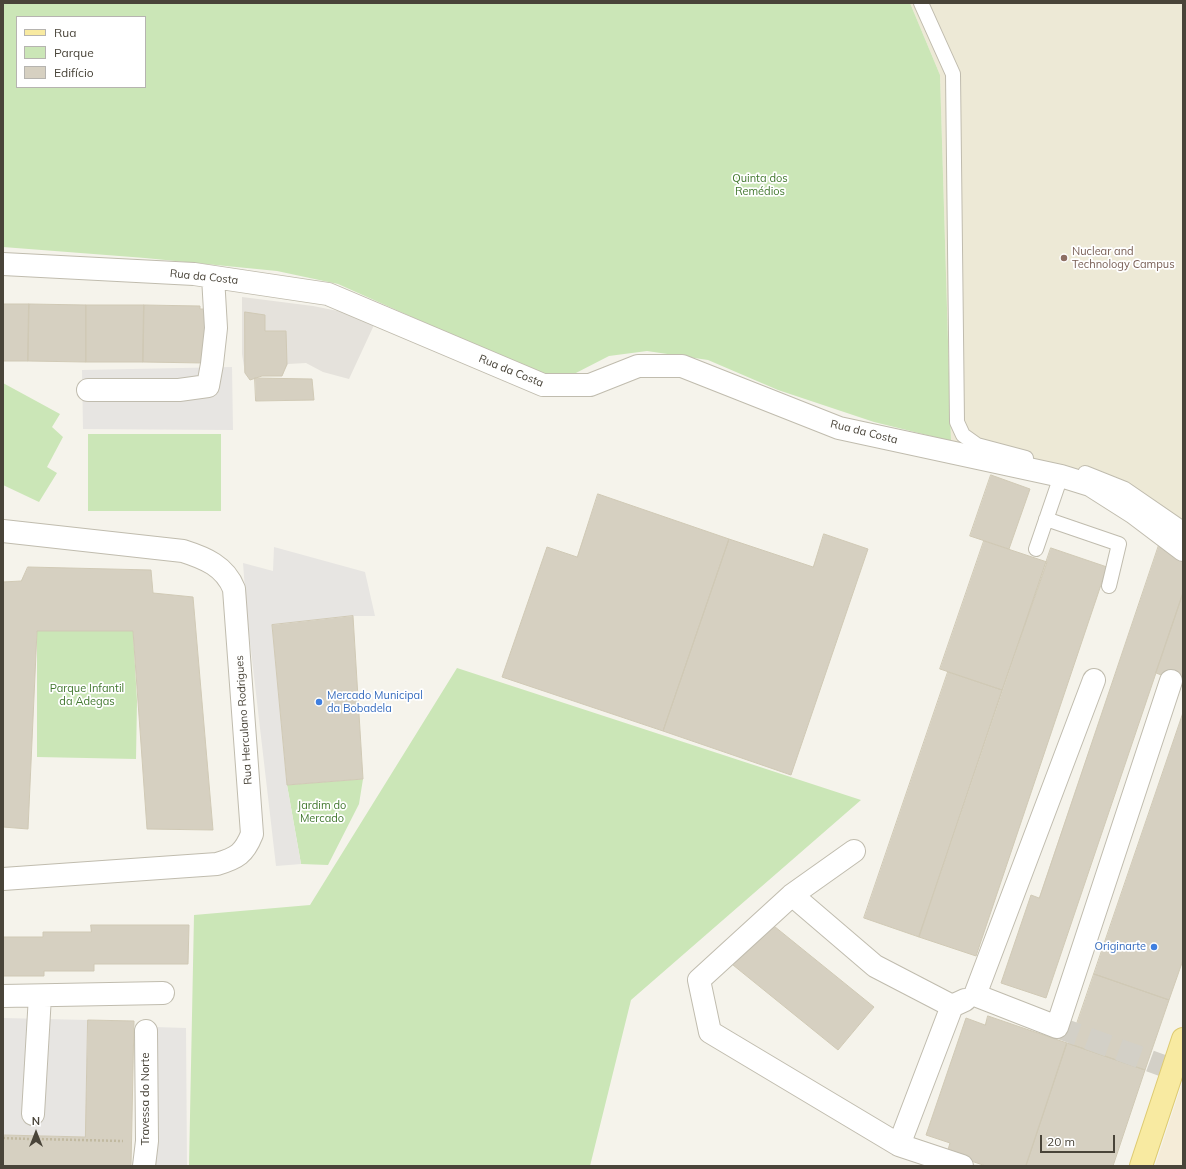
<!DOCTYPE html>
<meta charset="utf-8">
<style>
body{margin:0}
#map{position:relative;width:1186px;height:1169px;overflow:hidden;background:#f5f3eb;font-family:Mulish,sans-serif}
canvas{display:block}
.frame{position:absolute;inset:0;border:4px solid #494439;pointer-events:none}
.legend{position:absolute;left:16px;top:16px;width:130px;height:72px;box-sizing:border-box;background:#fff;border:1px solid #b6b4b0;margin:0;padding:5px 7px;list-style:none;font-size:12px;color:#494439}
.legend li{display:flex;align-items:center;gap:8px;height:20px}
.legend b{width:20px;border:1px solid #b6b4b0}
.north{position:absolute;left:16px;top:1113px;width:40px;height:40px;-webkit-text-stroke:3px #fff;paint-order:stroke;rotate:0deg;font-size:11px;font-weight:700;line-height:16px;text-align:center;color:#494439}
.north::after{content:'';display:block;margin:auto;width:14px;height:18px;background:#494439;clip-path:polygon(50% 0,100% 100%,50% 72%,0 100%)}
.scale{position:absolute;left:1040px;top:1135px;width:75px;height:18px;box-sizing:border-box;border:2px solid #494439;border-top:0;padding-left:5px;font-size:12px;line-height:14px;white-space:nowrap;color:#494439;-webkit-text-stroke:3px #fff;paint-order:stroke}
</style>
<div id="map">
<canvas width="1186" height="1169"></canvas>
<div class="frame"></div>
<ul class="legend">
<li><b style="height:5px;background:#f8eaa1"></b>Rua</li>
<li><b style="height:11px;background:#cbe6b7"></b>Parque</li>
<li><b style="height:11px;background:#d6d0c1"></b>Edifício</li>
</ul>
<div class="north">N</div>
<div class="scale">20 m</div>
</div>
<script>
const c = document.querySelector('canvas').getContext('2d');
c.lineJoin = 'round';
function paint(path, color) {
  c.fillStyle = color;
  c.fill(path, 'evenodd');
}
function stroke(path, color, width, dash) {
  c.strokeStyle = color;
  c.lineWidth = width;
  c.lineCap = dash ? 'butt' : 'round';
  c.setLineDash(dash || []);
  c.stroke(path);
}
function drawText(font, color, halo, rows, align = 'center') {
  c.font = font + ' Mulish,sans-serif';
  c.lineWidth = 3.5;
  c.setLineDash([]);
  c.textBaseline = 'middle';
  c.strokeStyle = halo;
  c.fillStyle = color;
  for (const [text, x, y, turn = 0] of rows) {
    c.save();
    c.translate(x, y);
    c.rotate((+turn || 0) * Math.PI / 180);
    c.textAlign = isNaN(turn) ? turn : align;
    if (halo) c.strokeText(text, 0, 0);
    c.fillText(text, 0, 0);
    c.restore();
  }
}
const commercial = new Path2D(`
 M1183 1080V1166H1155Z`);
const industrial = new Path2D(`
 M242 297 313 306 343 312 374 325 349 379 323 372 306 363 288 364 282 376H262L250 380 245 373 242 354Z`);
const education = new Path2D(`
 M910 3H1183V540L1151 516 951 441 940 75Z`);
const green = new Path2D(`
 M3 3H910L940 75 951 441 874 422 778 390 708 360 647 351 609 356 572 375H542L338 284 277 271 145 258 3 247ZM17 17H145V87H17Z
 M3 383 60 414 52 427 63 437 47 467 57 473 39 502 3 485Z
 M88 434H221V511H88Z
 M37 631H133L137 701 136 759 37 757Z
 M457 668 861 800 631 1000 590 1166H189L194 915 310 905Z
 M363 779 359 804 328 865 301 864 287 785Z`);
const parking = new Path2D(`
 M232 367 233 430 83 429 82 370Z
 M274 547 365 572 375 616H353L272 625 287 785 301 864 276 866 247 616 243 563 273 571Z
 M3 1018 88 1020 85 1137 3 1135Z
 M155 1027 186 1028 187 1166H151Z`);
const building = new Path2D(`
 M3 304H29L28 361H3Z
 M29 304 86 305V362L28 361Z
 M86 305H144L143 362H86Z
 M144 305 200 306V309H205L204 363 143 362Z
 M245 312 265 315V331H286L287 364 282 376H262L250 380 245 373Z
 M255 378 312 379 314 400 256 401Z
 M991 475 1030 489 1009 549 970 536Z
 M598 494 729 539 663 731 502 677 547 547 577 557Z
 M824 534 868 549 791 775 663 731 729 539 813 567Z
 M984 541 1047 562 1002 690 940 669Z
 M1159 545 1183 562V593L1046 998 1001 983 1031 895 1039 898Z
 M1051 548 1107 567 976 956 919 937Z
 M28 567 151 570 153 593 193 597 213 830 147 829 133 631H37L28 829 3 827V582L21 581Z
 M1183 593V683L1156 673Z
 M353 616 363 779 287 785 272 625Z
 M948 672 1002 690 919 937 864 918Z
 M1183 713V960L1169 1000 1094 974Z
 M769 922 874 1007 838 1050 733 965Z
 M91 925H189L188 964H94V971H44V976H3V937H43V932H91Z
 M1094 974 1169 1000 1145 1070 1070 1044Z
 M988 1016 1067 1043 1026 1166H986L947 1153 950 1143 926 1135 966 1018 985 1025Z
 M88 1020 134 1021 131 1166H3V1135L85 1137Z
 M1067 1043 1145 1070 1113 1166H1026Z`);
const minorTunnel = new Path2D(`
 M1057 1027 1172 1069`);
const path = new Path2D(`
 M3 1138 29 1139
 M38 1139 123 1141`);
const service = new Path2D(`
 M921 3 953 74 957 422 963 435 977 445 1026 458
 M1085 473 1125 489 1183 529
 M1046 519 1119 544 1109 586
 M1036 549 1061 476`);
const minor = new Path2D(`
 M3 264 194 274 328 294 543 385H590L638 366H682L839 428 1061 476 1090 485 1134 513 1183 550
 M88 390H179L208 386 212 364 216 328 213 277
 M3 531 183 551C205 558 225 566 234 589L252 834C244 854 237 858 217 864L3 879
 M1094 680 975 995 1057 1027 1171 681
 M854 851 792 895 699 980 710 1032 899 1145 962 1166
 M792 895 875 966 952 1006
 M3 996 163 993
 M33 1114 40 996
 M899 1145 952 1006 965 1000
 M144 1166 147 1141 146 1031`);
const primary = new Path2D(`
 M1141 1166 1183 1039`);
const markers = [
 [1064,258,4,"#8d6e63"],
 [319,702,4,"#3f7fe0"],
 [1154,947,4,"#3f7fe0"]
];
const parkNames = [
 ["Quinta dos",760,179],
 ["Remédios",760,192],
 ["Parque Infantil",87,689],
 ["da Adegas",87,702],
 ["Jardim do",322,806],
 ["Mercado",322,819]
];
const educationNames = [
 ["Nuclear and",1072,252],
 ["Technology Campus",1072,265]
];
const streetNames = [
 ["Rua da Costa",204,277,6],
 ["Rua da Costa",511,371,22],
 ["Rua da Costa",864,432,14],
 ["Rua Herculano Rodrigues",244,720,-94],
 ["Travessa do Norte",146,1099,-90]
];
const shopNames = [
 ["Mercado Municipal",327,696],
 ["da Bobadela",327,709],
 ["Originarte",1146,947,"right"]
];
paint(commercial, '#f5ecd8');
paint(industrial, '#e5e2dc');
paint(education, '#ede9d6');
paint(green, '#cbe6b7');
paint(parking, '#e7e5e2');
paint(building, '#d6d0c1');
stroke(building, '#d0c9b5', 1);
stroke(minorTunnel, '#d3d0c7', 22, [22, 11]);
stroke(service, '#c0bcae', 16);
stroke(minor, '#c0bcae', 24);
stroke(primary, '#ddca71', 24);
stroke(path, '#c1b9a0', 2.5, [2, 2]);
stroke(service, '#fff', 14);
stroke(minor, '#fff', 22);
stroke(primary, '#f8eaa1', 22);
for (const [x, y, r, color] of markers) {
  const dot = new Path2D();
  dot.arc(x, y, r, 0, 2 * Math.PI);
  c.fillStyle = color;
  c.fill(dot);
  stroke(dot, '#fff', 1.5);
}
drawText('11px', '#42782f', '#fff', parkNames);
drawText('11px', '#785e54', '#fff', educationNames, 'left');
drawText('11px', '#494439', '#fff', streetNames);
drawText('11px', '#366cbe', '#fff', shopNames, 'left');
</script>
